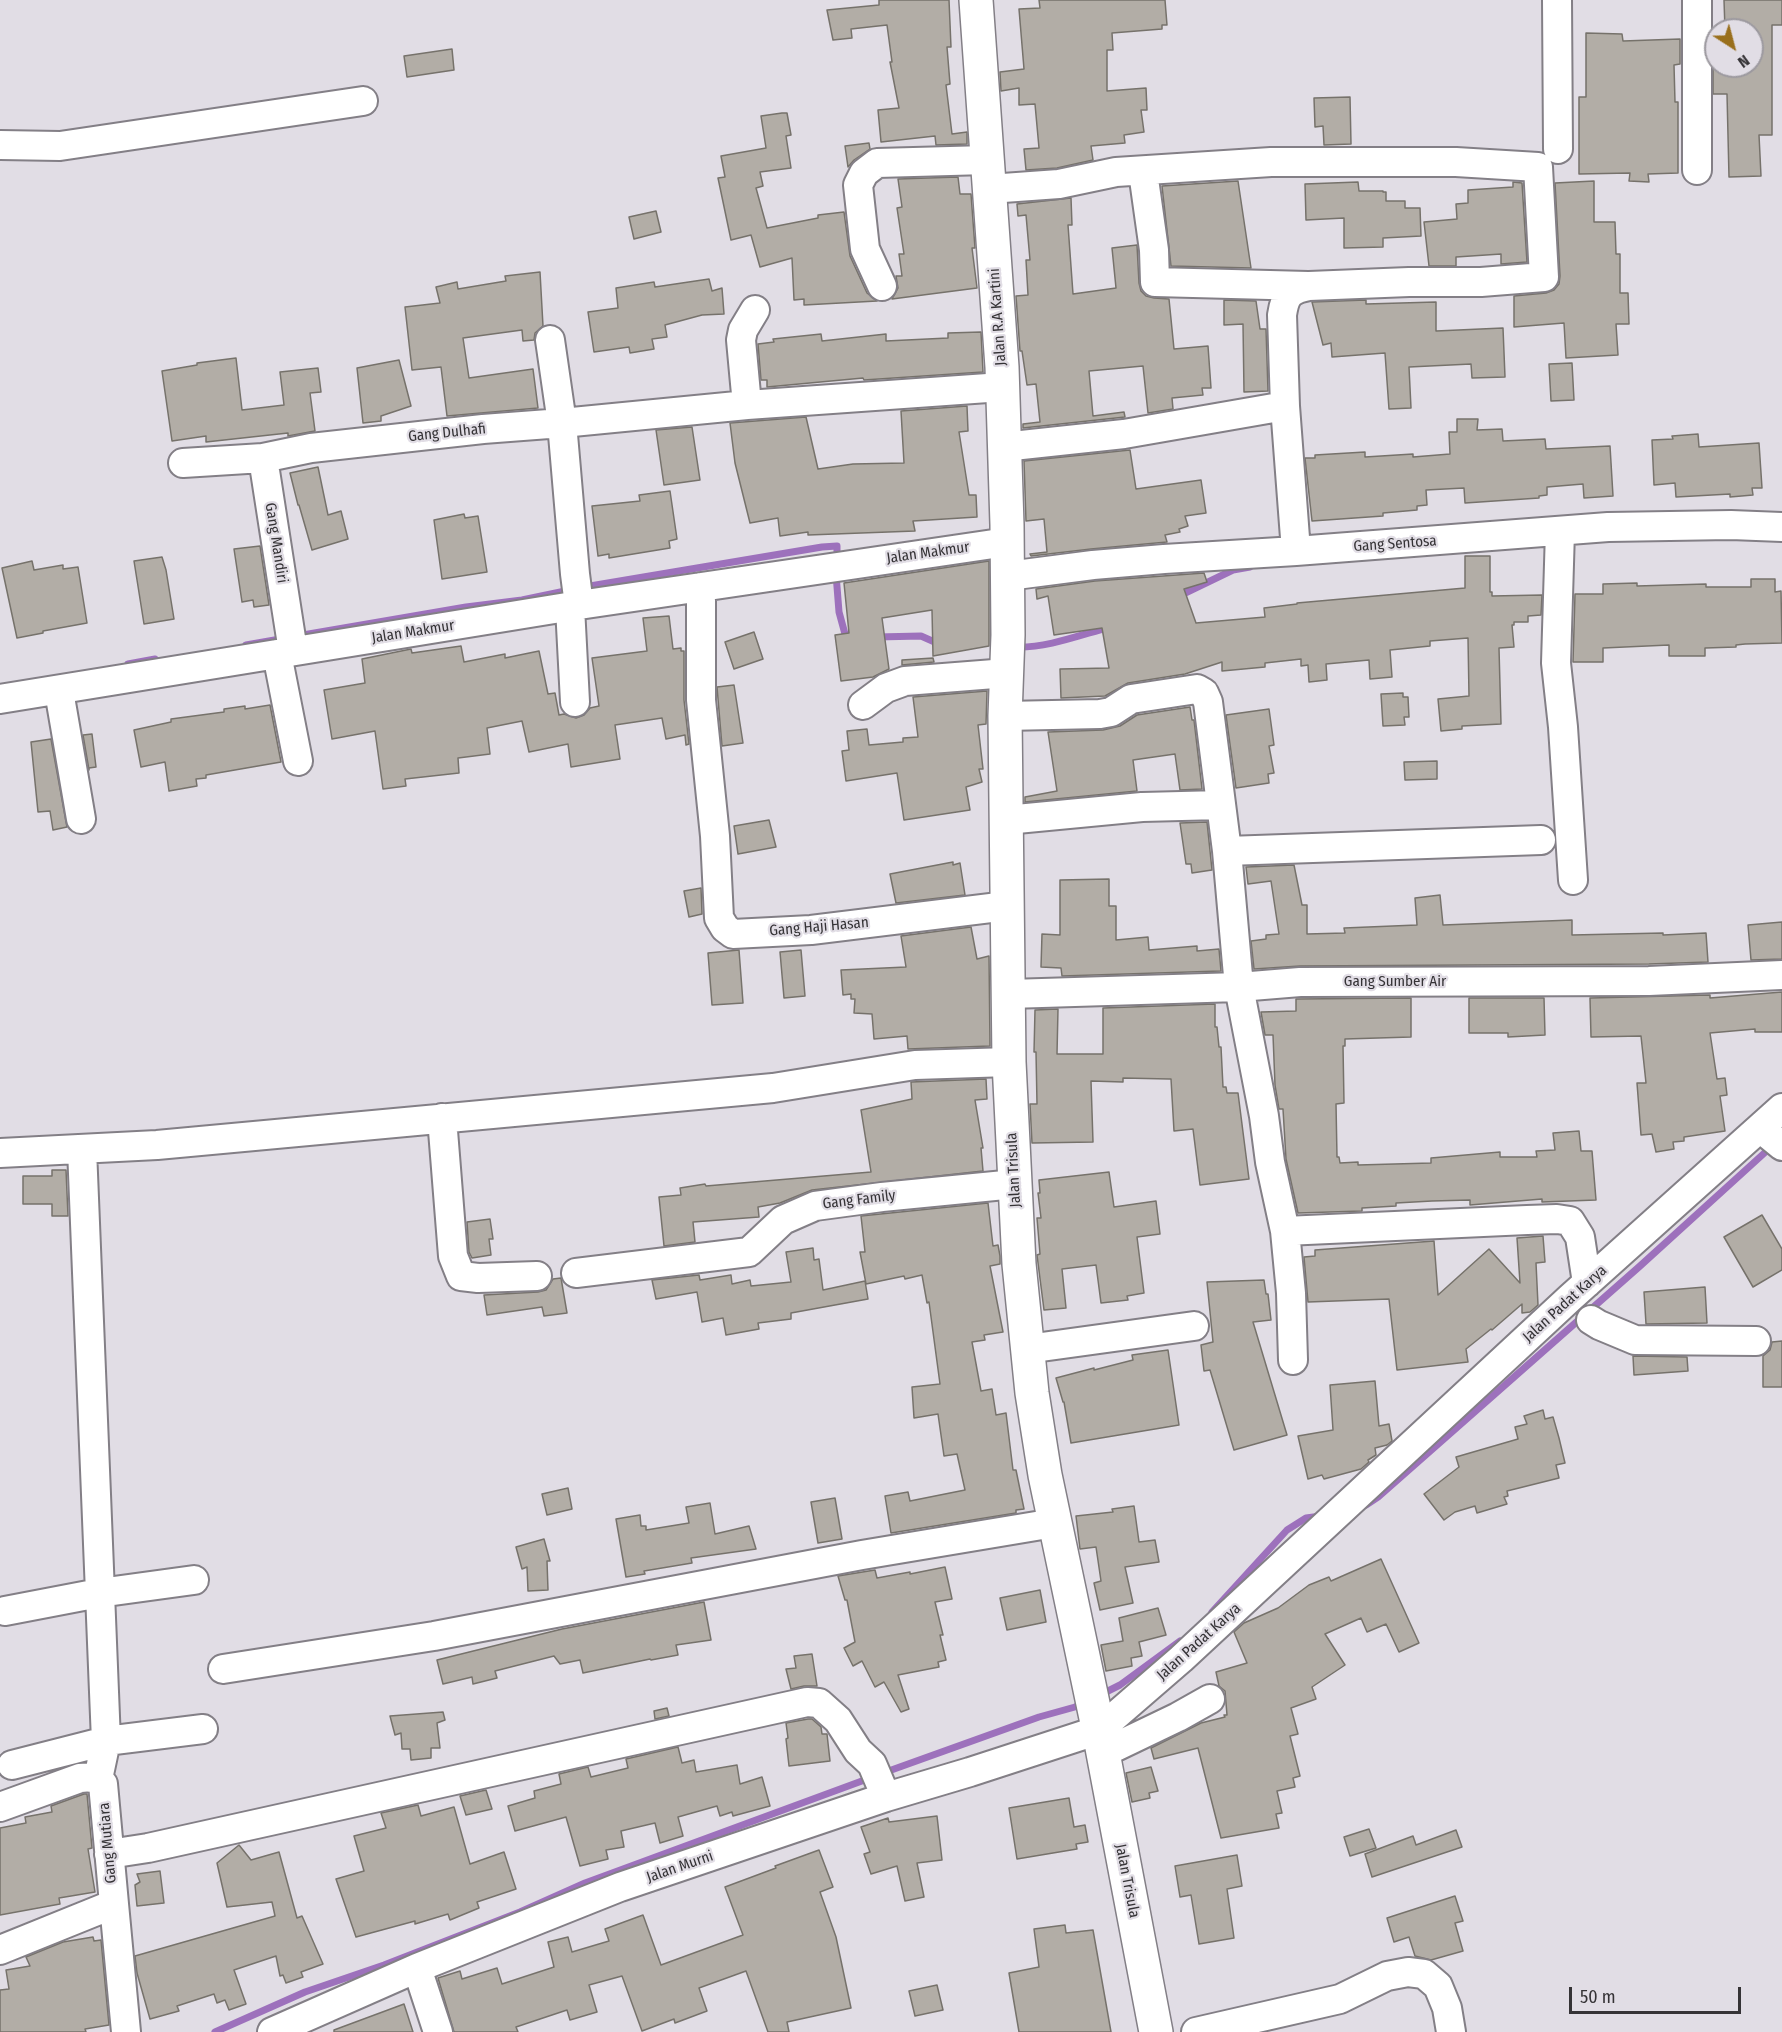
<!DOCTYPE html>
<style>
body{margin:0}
#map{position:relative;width:1782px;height:2032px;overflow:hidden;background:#e1dde5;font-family:"Fira Sans Condensed",sans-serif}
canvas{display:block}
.north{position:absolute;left:1704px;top:18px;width:60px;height:60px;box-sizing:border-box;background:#e1dde5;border:2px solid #9c999f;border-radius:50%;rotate:144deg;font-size:16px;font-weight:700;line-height:24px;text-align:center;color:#353336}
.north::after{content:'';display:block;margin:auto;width:21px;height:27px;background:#996f1c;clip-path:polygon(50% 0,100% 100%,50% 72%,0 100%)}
.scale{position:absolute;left:1569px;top:1987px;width:172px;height:27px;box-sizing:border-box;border:3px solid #353336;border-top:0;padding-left:8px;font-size:18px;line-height:21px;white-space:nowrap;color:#353336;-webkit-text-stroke:4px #e1dde5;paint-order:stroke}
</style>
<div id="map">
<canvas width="1782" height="2032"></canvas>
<div class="north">N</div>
<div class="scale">50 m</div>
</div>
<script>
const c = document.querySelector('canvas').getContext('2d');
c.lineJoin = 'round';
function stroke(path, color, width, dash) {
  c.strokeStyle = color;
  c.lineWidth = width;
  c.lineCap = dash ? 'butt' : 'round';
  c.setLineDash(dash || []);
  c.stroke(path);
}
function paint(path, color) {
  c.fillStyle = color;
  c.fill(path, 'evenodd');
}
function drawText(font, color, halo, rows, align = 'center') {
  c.font = font + ' "Fira Sans Condensed",sans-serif';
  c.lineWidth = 4.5;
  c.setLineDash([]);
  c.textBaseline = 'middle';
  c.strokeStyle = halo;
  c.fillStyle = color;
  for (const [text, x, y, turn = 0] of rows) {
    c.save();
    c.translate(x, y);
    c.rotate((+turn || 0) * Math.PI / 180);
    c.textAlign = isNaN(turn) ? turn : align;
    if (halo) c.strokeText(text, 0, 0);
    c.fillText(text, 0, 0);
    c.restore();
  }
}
const stream = new Path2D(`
 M836 574 839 612 845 634 851 635
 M584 587 822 547 837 546V560
 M1177 597 1233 570 1250 567
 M297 636 466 607 522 600 570 590
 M877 637 921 636 939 644
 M246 645 286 638
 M1016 647C1047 648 1080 635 1110 627
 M128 664 155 659
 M1366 1505 1378 1497 1640 1266 1771 1147
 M1212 1612 1287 1530 1306 1518 1321 1516
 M1100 1695 1120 1685 1180 1641
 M883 1773 1039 1717 1075 1707 1084 1702
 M215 2032 305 1992 384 1965 520 1912 585 1883 870 1778`);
const building = new Path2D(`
 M879 0H949L951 47H947L950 84 946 85 952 134 967 132V144L936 145 935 136 881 142 878 110 899 108 890 62H892L887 25 851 29 852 38 833 40 827 10 879 5Z
 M1039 0H1165L1167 25H1162V29L1112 33 1113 50H1107V91L1146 88 1147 110H1141L1144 132 1124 135 1125 143 1091 146 1093 160 1057 168 1026 170 1024 149 1039 148 1035 104 1019 105V88L1001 91 1000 72 1024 69 1019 9 1040 8Z
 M1724 0H1782V25H1772V135H1759L1761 176 1729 177 1727 94H1713V66H1752V30H1725Z
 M1586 33 1622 34 1623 41 1680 39V64L1674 65 1675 102H1678V173L1648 174 1649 182 1629 181 1630 173 1579 174V97H1586Z
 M452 49 454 70 407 77 404 56Z
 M1350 97 1351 144 1324 145 1323 126 1315 127 1314 98Z
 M782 113H787L791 135 786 136 791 168 760 172 763 186 756 188 767 228 818 218V215L844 212 850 256 867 293 877 301 804 305V299L794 300 792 258 760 267 751 235 731 240 718 178 725 177 721 156 766 148 761 116Z
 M869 143 870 149 854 160 848 167 845 146Z
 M958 177 960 194H971L975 248H972L977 288 892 299 898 288 896 276H902L899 254H904L897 208 902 207 898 179Z
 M1238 181 1251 268 1171 266 1162 186Z
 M1594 181V222H1615L1616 254H1620V293H1628L1629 324H1616L1618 355 1566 358 1564 323 1514 327V296L1546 293 1554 290 1559 284 1560 276 1555 183Z
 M1358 182 1359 191H1383V192H1386V201H1405V208H1420L1421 236 1383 238V247L1344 248V218L1306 220 1305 184Z
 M1513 182 1522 183 1527 262 1501 264V254L1456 257V266H1429L1424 222 1457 219 1456 204 1468 203V190L1513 187Z
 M1071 198 1072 225H1068L1073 294 1116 288 1112 248 1137 245 1139 283 1141 291 1146 296 1154 298 1169 299 1174 349 1208 346 1211 388H1202L1203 395 1172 398 1173 409 1148 413 1143 366 1089 371 1093 416 1124 412 1125 417 1023 428V424L1040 422 1036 384 1027 385 1022 351H1020L1016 296 1028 295 1026 260H1030L1026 215 1018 216 1017 204Z
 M656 211 661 232 634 239 629 217Z
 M540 272 543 326 535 333 534 340 523 341 522 330 463 338 469 378 533 369 538 408 447 416 441 367 412 370 405 307 440 303 436 287 457 282 458 289 506 281 505 276Z
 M709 279 712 291 722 288 724 314 702 315 665 325 667 337 652 339 654 349 630 353 629 347 594 352 588 312 618 308 616 288 654 282 655 287Z
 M1224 300 1256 301 1260 329H1266L1268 391 1244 392 1243 324 1224 325Z
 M1366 300V304L1436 302V331L1503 328 1505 377 1472 378 1471 364 1409 367 1411 408 1389 409 1385 353 1332 357 1331 343 1323 345 1312 302Z
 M981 332 983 372 864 380 863 378 767 387V380H761L758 344 774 342 773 339 821 334 822 341 886 334V341L948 338V333Z
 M236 358 242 410 284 405 280 372 318 368 321 392 310 393 315 431 288 436V433L206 442V436L172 441 162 371 197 365V363Z
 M399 360 411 406 381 416V421L363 423 357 368Z
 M1572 363 1574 400 1551 401 1549 364Z
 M967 406 968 431 959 432 969 495H976L977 517 913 521 915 531 808 535V532L780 536 778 518 750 523 735 463 730 423 806 417 818 469 853 464 904 463 901 411Z
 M1457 419H1478L1477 430 1502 429 1503 441 1545 439 1546 449 1610 446 1613 496 1584 498 1583 484 1547 487V495L1539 496V498L1465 503 1464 488 1426 490 1427 505 1417 506V510L1383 513V516L1312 521 1305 458H1315V455L1365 452V457L1413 454V457L1450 454 1449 432H1457Z
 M692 427 700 480 664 485 656 430Z
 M1698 434 1699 447 1759 443 1762 488H1752L1753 495 1730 497V494L1676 497 1675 483 1654 485 1652 440 1673 439 1672 436Z
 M1130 450 1136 489 1201 480 1206 513 1185 516 1188 526 1179 529 1180 532 1165 535 1167 542 1091 549 1031 556 1030 554 1047 552 1044 519 1026 521 1024 461Z
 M318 467 328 515 341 511 348 539 312 550 299 505H298L290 473Z
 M670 491 677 539 669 541 670 548 609 558V554L598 556 592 506 640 501 639 495Z
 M464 514 465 518 478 516 487 572 442 579 434 520Z
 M260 546 269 605 254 607 253 600 242 602 234 549Z
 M1465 556H1490V592H1492V596L1542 595 1541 615 1528 616V622H1514V625H1512L1514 647 1499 648 1501 724 1462 726V729L1441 731 1438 699 1469 696 1468 638 1430 641V646L1390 650 1392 677 1370 679 1369 660 1326 664 1327 680 1309 682 1308 665 1301 666V659L1265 663V667L1222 671V662L1185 674 1128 683 1105 696 1061 698 1060 669 1109 668 1102 628 1054 635 1048 596 1037 599 1036 589 1095 581 1204 573 1207 582 1184 589 1196 623 1265 617 1264 608 1297 604V603L1465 588Z
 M162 557 166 570 174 619 144 624 134 561Z
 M32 561 34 570 63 565V569L78 567 87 623 43 631V633L17 638 2 568Z
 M989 561V646L933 656 932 610 882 618 889 669 873 677 841 681 835 635 849 633 844 583Z
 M1751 579H1775V592L1781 591 1782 643 1745 644 1736 645V647L1705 648V656H1669V645L1603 648V662H1573L1575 594H1603V584L1637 583V586L1706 584V587H1751Z
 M669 616 673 649 681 648V651H684V700L689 744 686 745 685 735 666 739 662 718 615 725 620 759 571 767 568 744 529 752 522 721 487 728 490 754 458 758 459 773 405 779 406 786 383 789 375 731 332 739 324 690 365 683 362 659 411 649 412 653 461 646 464 662 505 654V658L539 651 548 694 555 693 559 715 564 714 576 718 584 715 590 708 599 706 592 658 647 651 643 618Z
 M754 632 763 659 734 669 725 642Z
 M933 658 934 662 902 665V660Z
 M734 685 743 743 722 746 717 687Z
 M987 691 986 724 978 725 983 769H979L982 782 966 787 970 810 904 820 897 773 846 781 842 751 849 750 847 731 867 729 869 745 903 742V738L918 737 913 697Z
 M1403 693V697H1408L1409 717H1404L1405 725 1383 726 1381 694Z
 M270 705 281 762 206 775V778L196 779 197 786 169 791 165 762 141 767 134 730 171 722V719L224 712V709L245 706V709Z
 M1190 707 1192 720H1194L1202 789 1180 790 1175 754 1133 760 1137 791 1025 802V797L1057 791 1048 732 1103 730 1120 726 1137 715Z
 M1269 709 1274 745 1269 746 1274 773 1268 774 1269 783 1236 788 1226 715Z
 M92 734 96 767 89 768V770L83 735Z
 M51 739 67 827 53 830 50 811 38 812 31 742Z
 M1437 761V779L1405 780 1404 762Z
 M769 820 776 847 738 854 734 826Z
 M1207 822 1212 870 1192 873 1191 864H1186L1180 823Z
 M953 862V865L960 863 965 895 896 903 890 874Z
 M1294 865 1302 905H1307V934L1345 933 1344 928 1417 925 1415 898 1440 895 1443 925 1572 920V935L1663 933V935L1706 933 1708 962 1649 964 1300 966 1254 969 1251 941 1266 939V935L1279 934 1271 881 1248 884 1246 867Z
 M1109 879V906H1116V940L1148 937 1149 950 1197 946V951L1219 949 1221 971 1062 976 1061 968 1041 967 1042 934 1060 935V880Z
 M701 888 702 914 689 917 684 891Z
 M1782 922V959L1751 960 1748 925Z
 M971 927 977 959 989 956 990 1046 908 1049 907 1036 874 1039 872 1014 854 1013 855 999H851V994L843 995 841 970 906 967 901 936Z
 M739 950 743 1003 712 1005 708 953Z
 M801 950 805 996 784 998 780 952Z
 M1782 992V1032H1755V1029L1710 1033 1717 1079 1725 1078 1727 1095 1720 1096 1725 1131 1684 1137V1141L1673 1142 1674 1149 1656 1152 1652 1134 1641 1135 1637 1083H1646L1641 1036 1591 1037 1590 998 1710 995V998Z
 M1411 998V1037L1345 1039V1046H1343L1344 1103 1336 1104 1337 1157H1339L1340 1163 1358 1162V1165L1431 1163V1158L1500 1152V1157H1537L1536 1151 1555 1150 1553 1133 1579 1131 1581 1151H1592L1596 1200 1542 1202V1199L1470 1205V1200L1432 1201 1396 1203V1206L1362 1208V1211L1298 1213 1286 1159 1283 1109H1279L1275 1085 1273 1035H1265L1261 1012 1296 1011V999Z
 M1469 998H1544L1545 1035 1508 1037V1033H1469Z
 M1215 1004V1027H1217L1219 1047H1221L1223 1087H1226L1227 1093H1238L1249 1179 1200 1185 1193 1129 1174 1131 1171 1079H1169L1123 1078V1082L1091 1081 1093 1142 1032 1143 1030 1104H1037L1036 1052H1034L1035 1010 1058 1009 1057 1054H1103V1008Z
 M986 1079 987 1099 975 1100 983 1148H981L983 1171 812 1190 780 1203 758 1207 759 1217 693 1222 695 1242 664 1246 659 1197 681 1195 680 1188 705 1184 706 1186 871 1172 861 1110 912 1099 911 1082Z
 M52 1170H66L68 1216H52V1204H23V1176H52Z
 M1109 1172 1114 1207 1156 1201 1160 1234 1137 1237 1144 1293 1127 1296 1128 1300 1101 1303 1096 1265 1062 1269 1066 1308 1044 1310 1037 1255 1040 1254 1037 1218H1041L1038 1193H1040L1039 1180Z
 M988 1203 993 1246 998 1245 1000 1256V1264L990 1266 1003 1332 984 1335 985 1340 972 1342 981 1391 992 1389 996 1415 1006 1413 1013 1470H1016L1024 1509 1016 1510V1513L891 1533 885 1496 908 1492 910 1501 965 1490 957 1454 944 1456 938 1414 914 1418 912 1387 940 1384 929 1302 927 1303 922 1275 905 1279 904 1276 866 1284 860 1252H865L861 1216Z
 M1762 1215 1782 1249V1270L1753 1287 1724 1237Z
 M490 1219 493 1239H489L491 1255 472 1258 469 1252 467 1222Z
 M1543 1236 1545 1262 1536 1263 1538 1305 1530 1312 1522 1313V1304L1492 1330 1491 1329 1466 1349 1468 1362 1397 1370 1389 1299 1308 1302 1304 1257 1315 1256V1250L1434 1241 1438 1295 1489 1249 1520 1283 1517 1238Z
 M813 1248 814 1260 819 1259 823 1290 865 1281 868 1299 791 1313V1319L758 1323 759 1329 726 1335 723 1318 702 1322 697 1292 656 1299 652 1280 699 1275 700 1280 731 1275 732 1284 750 1280 751 1286 791 1282 786 1252Z
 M561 1278 567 1313 544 1316 542 1307 487 1315 484 1295 538 1292 546 1290 553 1279Z
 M1264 1280 1266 1294H1268L1271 1320 1253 1322 1287 1435 1234 1450 1210 1370 1204 1371 1201 1345 1213 1342 1207 1282Z
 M1705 1287 1707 1323 1646 1324 1644 1292Z
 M1782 1341V1387H1763V1356L1770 1350 1772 1342Z
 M1168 1350 1179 1425 1071 1443 1064 1402H1063L1056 1378 1094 1368V1370L1133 1360 1132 1355Z
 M1633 1356 1687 1357 1688 1371 1634 1375Z
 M1375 1381 1379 1426 1389 1424 1392 1441 1387 1445 1375 1448 1376 1455 1368 1460 1369 1462 1361 1469 1324 1479 1322 1475 1308 1479 1298 1436 1333 1430 1330 1385Z
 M1543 1410 1545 1419 1553 1417 1559 1438 1565 1463 1556 1465 1559 1478 1507 1491 1508 1496 1504 1497 1507 1504 1477 1513 1475 1506 1455 1512 1444 1520 1424 1494 1459 1467 1456 1457 1518 1439 1515 1427 1527 1424 1524 1416Z
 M568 1488 572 1509 547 1515 542 1494Z
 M835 1498 842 1539 818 1543 811 1502Z
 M710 1503 715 1534 749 1526 756 1549 691 1558 692 1563 644 1571 645 1574 626 1577 616 1519 640 1515 641 1526H646V1530L689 1523 686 1507Z
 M1134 1506 1139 1542 1155 1540 1159 1562 1125 1567 1133 1603 1100 1610 1094 1583 1101 1581 1096 1547 1080 1549 1076 1516 1113 1512 1112 1509Z
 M544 1539 550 1561H547L548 1590 528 1591 527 1567 522 1569 516 1547Z
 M1381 1559 1419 1643 1399 1652 1386 1624 1367 1632 1361 1618 1325 1634 1345 1665 1312 1687 1316 1699 1291 1708 1298 1734 1290 1736 1300 1776 1293 1778 1295 1787 1277 1791 1282 1813 1276 1814 1279 1828 1221 1838 1198 1748 1154 1759 1151 1748 1201 1723 1225 1717 1224 1715H1227L1225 1691 1219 1686 1216 1672 1247 1663 1234 1632 1244 1623 1278 1608 1309 1585 1329 1577 1331 1581Z
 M945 1567 952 1599 935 1602 943 1635H940L946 1660 938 1662 939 1667 898 1675 909 1709 901 1712 884 1682 875 1687 862 1661 853 1666 844 1648 855 1642 847 1600H845L838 1576 875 1570 877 1578 910 1572V1574Z
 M1040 1590 1046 1622 1007 1630 1000 1598Z
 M704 1602 711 1640 676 1645 678 1655 651 1660 650 1659 583 1673 580 1660 560 1664 554 1656 495 1671 497 1678 473 1684 472 1677 443 1684 437 1660 562 1629Z
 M1158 1608 1166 1635 1139 1642 1142 1656 1131 1658 1132 1666 1106 1671 1101 1645 1123 1641 1119 1618Z
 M812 1654 817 1686H804L791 1689 786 1669 796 1668 794 1656Z
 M667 1708 669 1716 655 1719 654 1711Z
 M443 1712 445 1720 437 1723 440 1748H431V1758L411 1760 410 1749H402L401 1733 395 1735 390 1716Z
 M808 1719H812L821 1727 822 1734H827L830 1761 789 1766 786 1739 788 1738 786 1723Z
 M678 1747 682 1763 694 1760 696 1772 737 1765 740 1784 762 1777 770 1806 733 1816 732 1812 720 1816 717 1806 678 1817 683 1836 660 1843 655 1823 621 1831 624 1847 606 1850 608 1859 580 1866 566 1817 515 1831 508 1806 535 1798 534 1791 561 1784 559 1774 588 1767 591 1777 628 1768 626 1759Z
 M1151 1767 1158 1791 1149 1793 1150 1798 1132 1802 1126 1773Z
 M486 1790 492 1809 466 1815 460 1796Z
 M84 1794H87L92 1848 88 1849 95 1892 59 1898 60 1904 0 1915V1828L26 1823 25 1817 52 1812 51 1806Z
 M1069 1798 1074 1827 1085 1825 1088 1842 1076 1844 1077 1849 1017 1859 1009 1808Z
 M418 1805 421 1816 454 1807 470 1864 504 1852 516 1889 477 1902 479 1908 450 1920 448 1914 415 1924V1921L356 1937 336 1879 364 1871 354 1836 386 1828 381 1813Z
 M937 1816 942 1860 917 1863 924 1897 905 1901 897 1866 871 1874 864 1854 870 1852 861 1827 888 1818 889 1822Z
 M1369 1829 1376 1848 1350 1856 1344 1837Z
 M1456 1830 1462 1847 1372 1877 1365 1854 1413 1836 1416 1845Z
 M239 1845 251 1860 279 1852 297 1918 302 1916 323 1964 301 1972 303 1977 286 1983 283 1975 280 1976 276 1956 234 1970 246 2004 229 2010 225 2000 217 2003 214 1994 177 2006 179 2011 150 2019 137 1973 135 1956 275 1916 272 1902 227 1907 217 1863Z
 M819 1850 833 1887 820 1892 836 1937 851 2008 787 2022 789 2032H768L746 1971 699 1988 707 2011 675 2023 674 2019 642 2031 622 1976 589 1985 597 2012 570 2020 567 2010 516 2027 518 2032H454L438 1978 460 1971 462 1979 497 1968 502 1984 554 1967 548 1942 568 1937 572 1952 609 1941 605 1929 643 1915 661 1965 743 1935 725 1887 776 1868 775 1866Z
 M1237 1855 1242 1886 1227 1889 1234 1938 1199 1944 1191 1895 1180 1897 1175 1866Z
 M160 1871 164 1903 137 1906 135 1885 140 1882 137 1874Z
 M1455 1896 1463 1921 1455 1923 1463 1951 1431 1960 1415 1956 1409 1937 1394 1942 1387 1918Z
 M1065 1925 1066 1933 1093 1930 1111 2032H1019L1009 1973 1039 1967 1034 1929Z
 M93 1937 94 1941 101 1940 109 2025 85 2029 86 2032H0V1990L9 1989 6 1970 30 1966 26 1957 63 1942Z
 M937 1985 943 2010 915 2016 909 1991Z
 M404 2004 413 2032H334V2030Z`);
const minor = new Path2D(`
 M1557 0 1558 149
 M1697 0V170
 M0 145 60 146 363 101
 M1143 172 1154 250 1155 282 1308 286
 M989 189 1059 184 1116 172 1271 162H1456L1538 167 1544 277 1481 282H1409L1309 286C1289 290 1285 295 1282 315L1285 406 1296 551
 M882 286 865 249 858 185 864 173 877 163 987 160
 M550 340 562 423 747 405 1002 387
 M747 405 741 340 743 330 755 310
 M1003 447 1124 434 1285 406
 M263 458 293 651
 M183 463 263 458 311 448 483 429 562 423 575 574 579 605
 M1560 531 1556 663 1563 727 1573 880
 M1008 576 1093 565 1164 559 1296 551 1608 527 1731 525 1782 527
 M701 587V700L715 836 719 918 725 928 733 934 811 930 1007 906
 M570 607 575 702
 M277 654 298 761
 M59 691 81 819
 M0 699 579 605 1007 542
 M863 705 886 688 905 681 1007 673
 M1005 716 1100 714 1111 712 1131 699 1197 689 1204 693 1208 702 1227 851 1239 987 1264 1116 1270 1162 1285 1231 1527 1220 1557 1219 1570 1221 1580 1237 1587 1283
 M1006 820 1142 807 1221 805
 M1227 851 1541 840
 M1009 994 1239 987 1300 982 1649 981 1782 975
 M442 1118 453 1256 461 1276 478 1278 537 1276
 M1760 1128 1782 1146
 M82 1149 106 1741 98 1779
 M0 1153 157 1145 773 1088 915 1065 1009 1062
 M1285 1231 1291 1293 1293 1360
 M576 1273 749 1252 783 1220 815 1206 882 1197 1015 1184
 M1591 1320 1599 1325 1635 1340 1756 1341
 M1027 1349 1194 1326
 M5 1611 99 1593 194 1580
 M223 1669 434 1636 862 1555 1054 1523
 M1103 1753 1178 1717 1210 1699
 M12 1765 106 1741 203 1729
 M0 1807 80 1778C89 1777 96 1777 103 1784L114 1904
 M109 1854 148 1848 807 1702 819 1703 838 1720 858 1751 872 1764 886 1797
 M0 1950 114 1904 126 2032
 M417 1968 438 2032
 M272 2032 417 1968 620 1887 886 1797 970 1772 1099 1730 1181 1659 1570 1298 1782 1108
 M1196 2032 1340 1999 1387 1976 1408 1972 1424 1974 1438 1986 1447 2008 1451 2032`);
const tertiary = new Path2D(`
 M976 0 1002 367 1007 525 1008 635 1005 716 1009 1062 1019 1264 1032 1393 1045 1475 1100 1737 1156 2032`);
const streetNames = [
 ["Jalan R.A Kartini",998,317,-94],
 ["Gang Dulhafi",447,433,-6],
 ["Gang Mandiri",276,543,81],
 ["Gang Sentosa",1395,544,-4],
 ["Jalan Makmur",928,553,-8],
 ["Jalan Makmur",413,632,-9],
 ["Gang Haji Hasan",819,927,-5],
 ["Gang Sumber Air",1395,982],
 ["Jalan Trisula",1014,1170,-93],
 ["Gang Family",859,1200,-7],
 ["Jalan Padat Karya",1565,1304,-42],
 ["Jalan Padat Karya",1199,1642,-42],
 ["Gang Mutiara",108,1843,-95],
 ["Jalan Murni",680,1867,-19],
 ["Jalan Trisula",1127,1881,79]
];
stroke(stream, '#9d71bc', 7);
paint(building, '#b2ada6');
stroke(building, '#76726b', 1.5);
stroke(minor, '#837f86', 32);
stroke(tertiary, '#837f86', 36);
stroke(minor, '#fff', 28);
stroke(tertiary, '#fff', 33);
drawText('15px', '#353336', '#e1dde5', streetNames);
</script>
